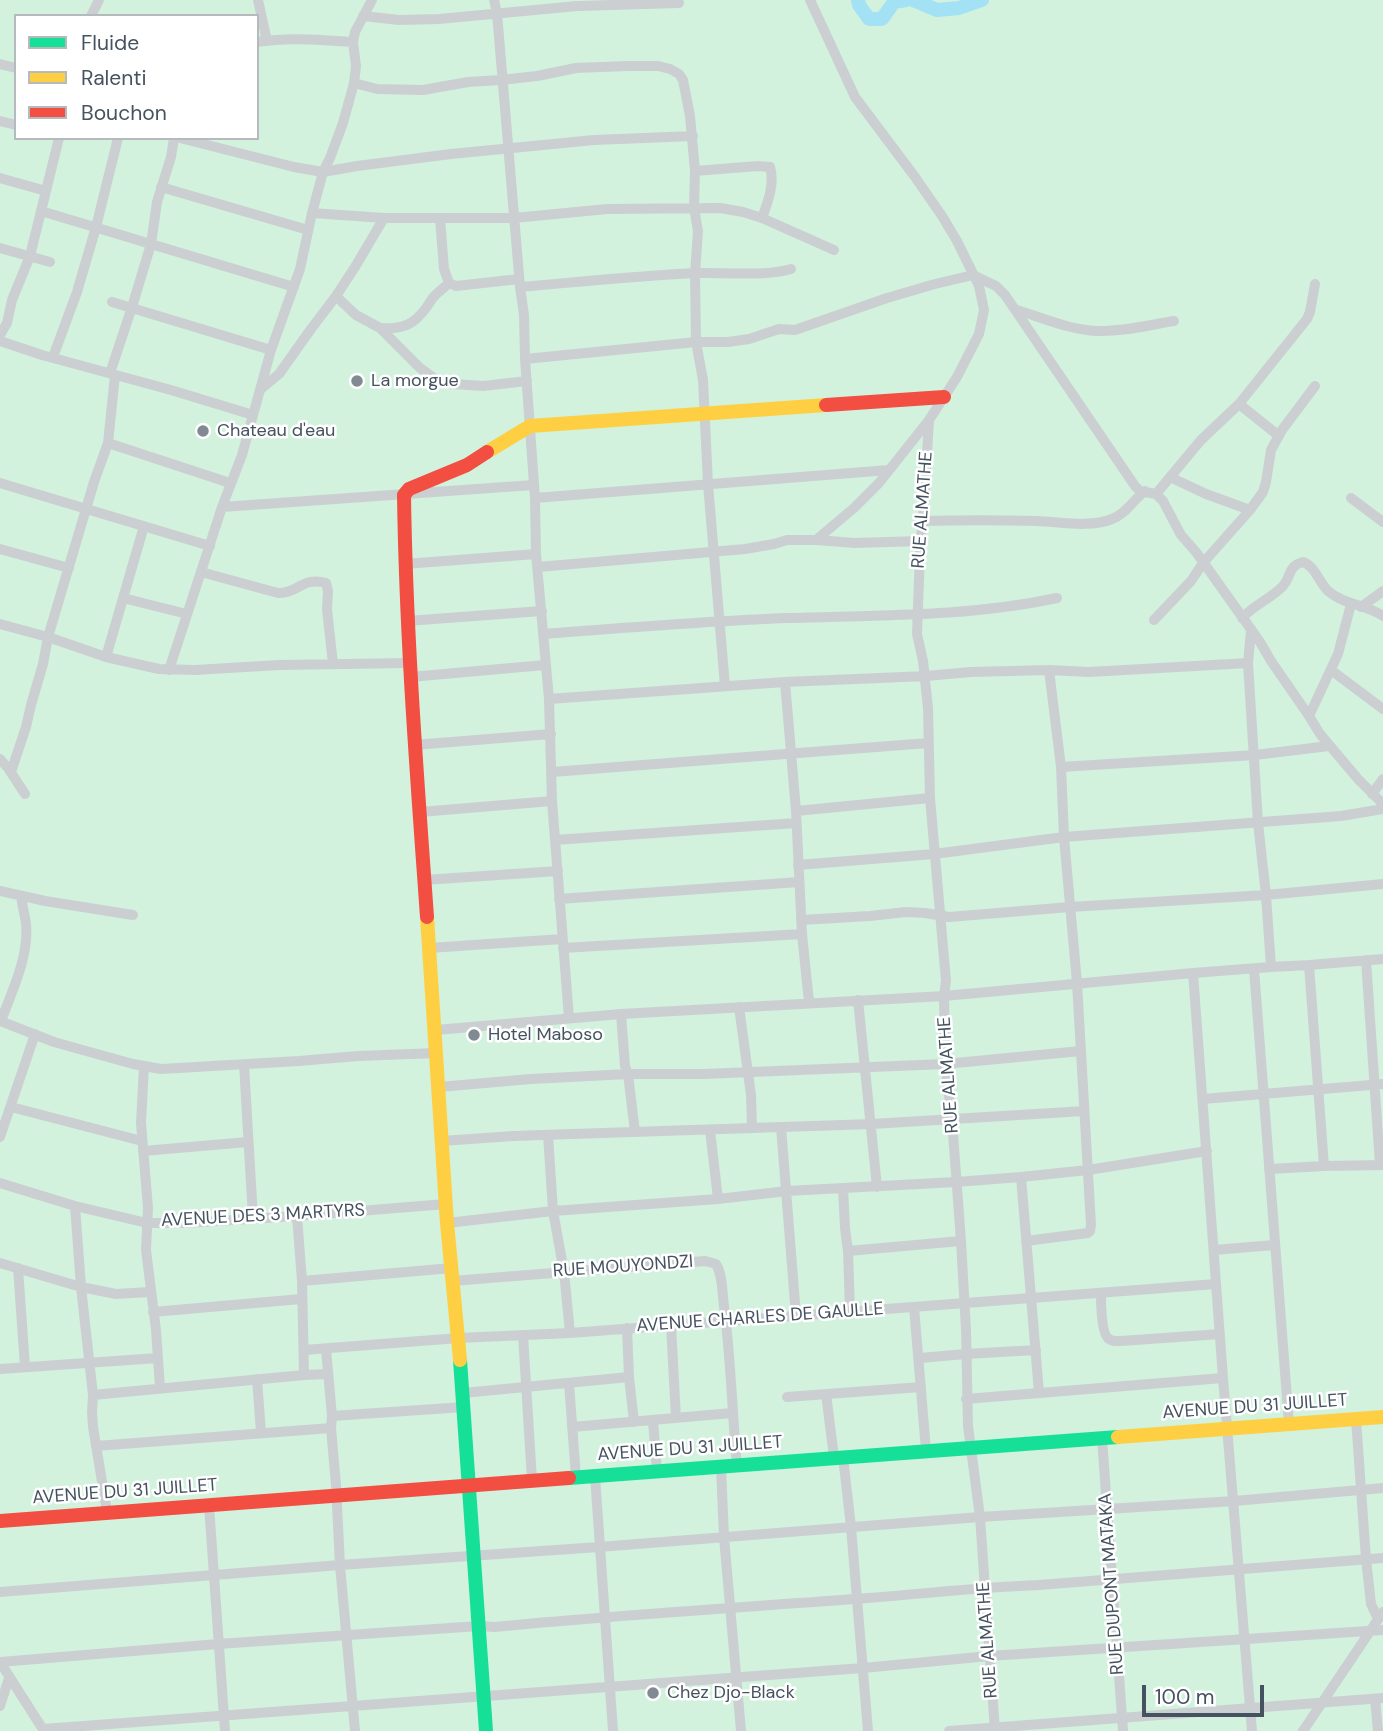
<!DOCTYPE html>
<style>
body{margin:0}
#map{position:relative;width:1383px;height:1731px;overflow:hidden;background:#f1f0f0;font-family:"DM Sans",sans-serif}
canvas{display:block}
.legend{position:absolute;left:14px;top:14px;width:245px;height:126px;box-sizing:border-box;background:#fff;border:2px solid #b5babf;margin:0;padding:9px 12px;list-style:none;font-size:21px;color:#45525f}
.legend li{display:flex;align-items:center;gap:14px;height:35px}
.legend b{width:35px;border:2px solid #b5babf}
.scale{position:absolute;left:1142px;top:1685px;width:122px;height:32px;box-sizing:border-box;border:4px solid #45525f;border-top:0;padding-left:9px;font-size:21px;line-height:24px;white-space:nowrap;color:#45525f;-webkit-text-stroke:5px #fff;paint-order:stroke}
</style>
<div id="map">
<canvas width="1383" height="1731"></canvas>
<ul class="legend">
<li><b style="height:9px;background:#16e098"></b>Fluide</li>
<li><b style="height:9px;background:#ffcf43"></b>Ralenti</li>
<li><b style="height:9px;background:#f24e42"></b>Bouchon</li>
</ul>
<div class="scale">100 m</div>
</div>
<script>
const c = document.querySelector('canvas').getContext('2d');
c.lineJoin = 'round';
function paint(path, color) {
  c.fillStyle = color;
  c.fill(path, 'evenodd');
}
function stroke(path, color, width, dash) {
  c.strokeStyle = color;
  c.lineWidth = width;
  c.lineCap = dash ? 'butt' : 'round';
  c.setLineDash(dash || []);
  c.stroke(path);
}
function drawText(font, color, halo, rows, align = 'center') {
  c.font = font + ' "DM Sans",sans-serif';
  c.lineWidth = 5;
  c.setLineDash([]);
  c.textBaseline = 'middle';
  c.strokeStyle = halo;
  c.fillStyle = color;
  for (const [text, x, y, turn = 0] of rows) {
    c.save();
    c.translate(x, y);
    c.rotate((+turn || 0) * Math.PI / 180);
    c.textAlign = isNaN(turn) ? turn : align;
    if (halo) c.strokeText(text, 0, 0);
    c.fillText(text, 0, 0);
    c.restore();
  }
}
const green = new Path2D(`
 M0 0H1383V1731H0ZM16 16H257V138H16Z`);
const river = new Path2D(`
 M858 0 859 5 869 19H882L894 2 906 0
 M913 0 937 10 959 8 982 0`);
const street = new Path2D(`
 M258 0 267 41
 M494 0 497 13 520 287 524 315 525 359 535 498 536 554 549 699 552 801 569 1018
 M91 16 99 0
 M363 16 399 20 439 19 577 6 679 3
 M257 42C290 37 321 40 353 42
 M0 64 16 68
 M354 83 377 89 423 90 468 82 501 80 537 76 576 68 628 66H658L670 69 679 74 683 80 690 116 695 171 694 208 698 231 695 273 696 342 703 380 708 484 725 686
 M0 121 16 125
 M180 138 294 167 323 172 357 166 451 154 594 140 693 136
 M695 171 758 166 770 167C775 183 768 202 762 218
 M0 178 46 191
 M161 187 308 230
 M41 211 294 287
 M312 213 384 218H514L607 209 720 208 743 212 762 218 834 250
 M440 218 444 269 449 283 456 286 519 279
 M0 248 50 262
 M520 287C578 282 636 276 694 273 722 272 765 277 791 269
 M336 296 356 315 380 328 420 368 434 378 453 384 483 386 527 381
 M112 302 271 350
 M1017 310C1043 318 1070 330 1097 331 1122 332 1149 325 1174 321
 M380 328C407 330 418 322 432 299 436 293 443 289 449 283
 M0 335 7 323 12 300 30 256 59 138
 M0 341 42 355 171 390 253 415
 M53 357 77 292 96 227 118 138
 M525 359 696 342H728L749 339 779 329 795 330 887 298 935 284 973 275 996 286 1005 295 1135 486 1140 491 1156 494 1163 501 1181 535 1196 552 1260 642 1271 661 1309 716 1320 734 1358 779 1383 804
 M110 373 132 307 151 244 157 202 171 157 174 138
 M261 389 279 374 311 329 336 296 355 267 384 218
 M1239 404 1279 436
 M929 420 924 504 920 552 917 634 923 661 928 708 930 798 946 981 944 996 945 1064 952 1120 961 1241 966 1330 968 1426 980 1517 995 1731
 M108 443 115 375
 M1170 477 1206 494 1250 510
 M0 483 210 546
 M1156 494 1201 440 1239 404 1307 319 1310 312 1315 284
 M535 498 889 470
 M1351 498 1383 522
 M222 507 533 485
 M923 521C961 520 999 520 1037 521 1061 522 1090 528 1112 519 1126 514 1133 500 1145 491
 M816 540 855 543 921 541
 M0 549 69 568
 M405 564 536 554
 M538 567 745 549 774 544 787 540H816L854 508 879 483 929 420 957 377 979 334 984 310 979 286 957 241 942 216 915 177 855 97 810 0
 M201 572 278 593C298 594 302 576 326 583L328 591 327 609 333 664
 M123 598 187 614
 M1361 607 1383 591
 M1242 618C1254 605 1270 599 1282 587 1292 577 1287 566 1303 562 1315 566 1319 582 1328 591 1344 605 1366 604 1383 616
 M1154 620 1191 581 1203 563 1250 510 1263 492 1266 482 1271 450 1282 430 1315 386
 M407 621 542 611
 M0 624 48 637 106 657 159 669 195 670 279 665 410 663
 M1251 630 1248 663 1258 823 1266 895 1271 967
 M543 634C624 628 706 621 787 618 877 615 968 617 1057 598
 M106 657 144 526
 M169 670 222 507 242 455 271 350 300 269 312 213 323 172 330 158 343 123 354 83 356 66 353 42 355 32 372 0
 M1331 670 1383 709
 M410 677 545 665
 M785 682 796 811 802 934 809 1002
 M549 699 785 682 926 676 971 672 1049 670 1089 672 1248 663
 M1309 716 1338 654 1351 604
 M414 745 551 734
 M0 759 8 768 25 794
 M1061 767 1255 755 1329 746
 M11 772 26 727 31 705 43 664 48 637 94 482 108 443 230 483
 M552 772 928 743
 M1372 794 1383 779
 M796 811 930 798
 M420 812 552 801
 M555 840 796 823
 M798 865 934 854 1064 837 1341 816 1383 809
 M424 880 558 871
 M0 891 45 901 133 915
 M559 899 799 882
 M801 920 870 916 906 912 925 913 949 917 1070 907 1266 895 1383 884
 M429 948 562 939
 M563 948 802 934
 M1366 960 1380 1165
 M1309 965 1324 1166
 M1254 969 1289 1424
 M1193 973 1223 1378 1252 1731
 M858 1000 877 1187
 M739 1007 751 1095 752 1128
 M621 1014 625 1066 628 1074 635 1132
 M0 1021 54 1042 133 1064 161 1069 299 1061 358 1056 437 1053
 M1 1021C12 991 29 957 26 924 25 915 22 905 21 896
 M436 1030 621 1014 944 996 1193 973 1271 967 1309 965 1383 959
 M244 1064 253 1218
 M144 1066 141 1123 148 1208 146 1250 156 1330 160 1388
 M439 1087 531 1079 628 1074H704L945 1064 1081 1051
 M1203 1099 1383 1084
 M11 1107 142 1141
 M781 1127 796 1316
 M710 1130 718 1199
 M548 1135 553 1211 564 1272 570 1333
 M0 1137 35 1034
 M442 1141 513 1136 872 1124 1084 1111
 M143 1151 248 1142
 M1269 1169 1324 1166 1383 1165
 M1021 1177 1039 1393
 M0 1183 75 1206 147 1223H185L297 1216 446 1204
 M843 1188 845 1228 848 1251
 M75 1206 81 1287 93 1395 92 1412 93 1427 107 1512
 M297 1216 302 1281 304 1375
 M447 1223 553 1211 718 1199 787 1191 956 1182 1021 1177 1088 1170 1207 1151
 M1026 1241 1088 1233 1090 1231 1091 1225 1077 983 1064 837 1061 767 1049 670
 M1214 1250 1274 1245
 M0 1263 81 1287 116 1294 150 1292
 M18 1268 25 1367
 M302 1281 452 1268
 M452 1281 705 1261 716 1264C723 1275 722 1293 724 1306 731 1359 732 1412 737 1465
 M1101 1294C1101 1303 1101 1335 1109 1339 1113 1342 1117 1341 1121 1341L1220 1334
 M914 1307 926 1450
 M850 1311 848 1251 961 1241
 M153 1312 301 1299
 M671 1325 676 1418
 M627 1328 629 1377 634 1422
 M523 1335 532 1480
 M326 1349 332 1416 331 1428 336 1485 340 1565 355 1731
 M304 1350 459 1338 570 1333 1216 1284
 M920 1358 966 1354 1036 1350
 M0 1369 158 1358
 M257 1379 261 1432
 M569 1383 576 1477
 M463 1393 629 1377
 M826 1394 834 1457
 M93 1395 304 1375 328 1374
 M787 1397 921 1387
 M966 1399 1223 1378
 M332 1416 464 1407
 M1356 1419 1366 1559 1371 1604 1378 1619
 M653 1421 657 1471
 M572 1427 732 1413
 M1102 1438 1123 1731
 M96 1446 331 1428
 M843 1457 851 1527 868 1731
 M721 1467 724 1537 741 1731
 M595 1476 613 1731
 M209 1505 225 1731
 M0 1592 340 1565 599 1547 980 1517 1234 1501 1383 1488
 M0 1662 218 1644 479 1626 494 1627C614 1615 734 1608 854 1599 916 1595 977 1587 1039 1585L1383 1558
 M0 1662 44 1731
 M1375 1699 1378 1731
 M0 1706 9 1678
 M43 1729 863 1668 989 1656 1383 1630
 M949 1731 1383 1698
 M1303 1731 1383 1612`);
const fast = new Path2D(`
 M460 1360 486 1731
 M569 1478 1118 1437`);
const slow = new Path2D(`
 M487 452 530 426 826 405
 M427 917 447 1223 460 1360
 M1118 1437 1383 1417`);
const jam = new Path2D(`
 M826 405 944 397
 M427 917C417 776 406 636 404 495L409 489 467 465 487 452
 M0 1521 569 1478`);
const markers = [
 [357,381,7,"#818992"],
 [203,431,7,"#818992"],
 [474,1035,7,"#818992"],
 [653,1693,7,"#818992"]
];
const poiNames = [
 ["La morgue",371,381],
 ["Chateau d'eau",217,431],
 ["Hotel Maboso",488,1035],
 ["Chez Djo-Black",667,1693]
];
const streetNames = [
 ["RUE ALMATHE",923,510,-86],
 ["RUE ALMATHE",949,1075,-94],
 ["AVENUE DES 3 MARTYRS",263,1216,-3],
 ["RUE MOUYONDZI",623,1267,-4],
 ["AVENUE CHARLES DE GAULLE",760,1318,-4],
 ["AVENUE DU 31 JUILLET",1255,1407,-4],
 ["AVENUE DU 31 JUILLET",690,1449,-4],
 ["AVENUE DU 31 JUILLET",125,1492,-4],
 ["RUE DUPONT MATAKA",1112,1584,-94],
 ["RUE ALMATHE",988,1640,-94]
];
paint(green, '#d2f2de');
stroke(river, '#a3e2f4', 14);
stroke(street, '#cccfd1', 10);
stroke(fast, '#16e098', 14);
stroke(slow, '#ffcf43', 14);
stroke(jam, '#f24e42', 14);
for (const [x, y, r, color] of markers) {
  const dot = new Path2D();
  dot.arc(x, y, r, 0, 2 * Math.PI);
  c.fillStyle = color;
  c.fill(dot);
  stroke(dot, '#fff', 2.5);
}
drawText('18px', '#45525f', '#fff', poiNames, 'left');
drawText('18px', '#45525f', '#fff', streetNames);
</script>
